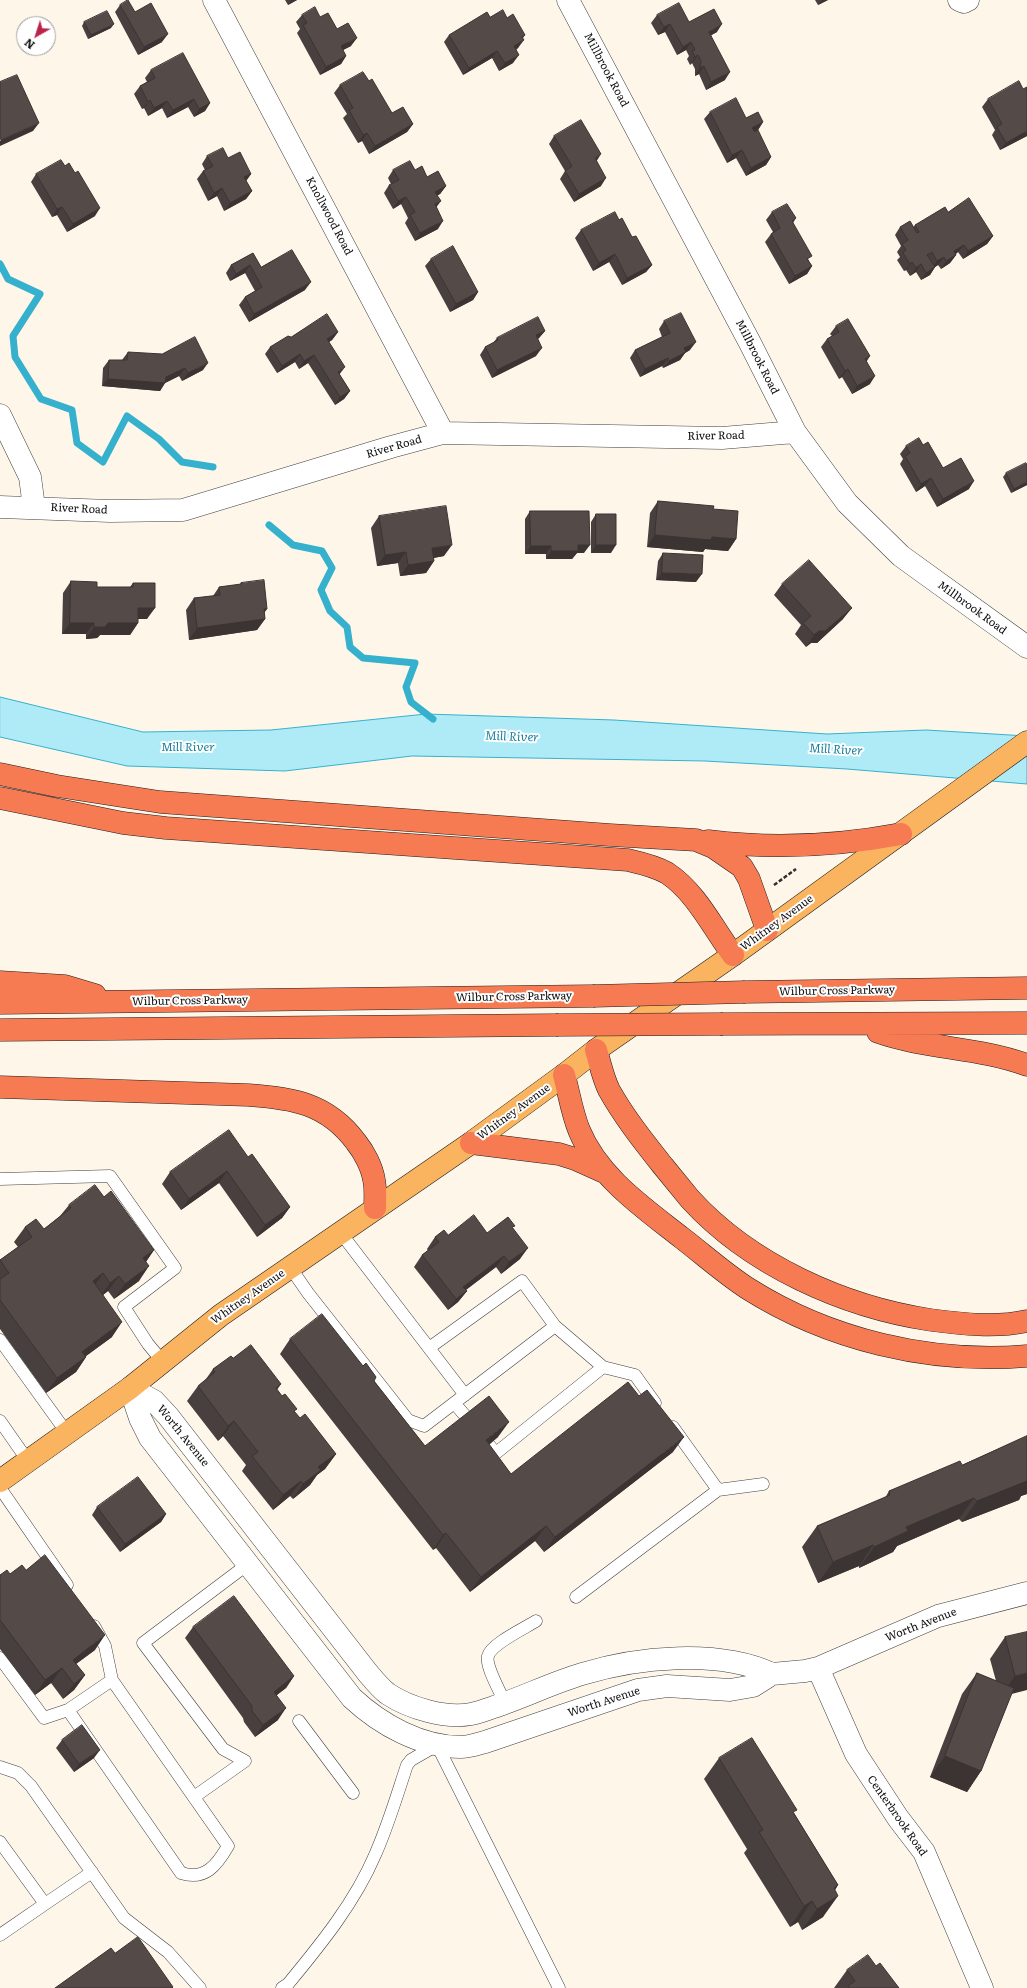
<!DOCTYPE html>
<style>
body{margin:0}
#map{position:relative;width:1027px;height:1988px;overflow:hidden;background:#fff6ea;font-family:Literata,serif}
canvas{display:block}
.north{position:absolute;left:16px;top:16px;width:40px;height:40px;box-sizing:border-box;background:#fff;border:1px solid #9e9e9e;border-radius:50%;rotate:219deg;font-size:11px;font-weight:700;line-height:16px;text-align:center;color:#0c0c0c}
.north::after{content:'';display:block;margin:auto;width:14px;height:18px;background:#bc234b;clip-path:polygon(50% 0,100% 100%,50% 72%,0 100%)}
</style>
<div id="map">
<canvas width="1027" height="1988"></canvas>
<div class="north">N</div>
</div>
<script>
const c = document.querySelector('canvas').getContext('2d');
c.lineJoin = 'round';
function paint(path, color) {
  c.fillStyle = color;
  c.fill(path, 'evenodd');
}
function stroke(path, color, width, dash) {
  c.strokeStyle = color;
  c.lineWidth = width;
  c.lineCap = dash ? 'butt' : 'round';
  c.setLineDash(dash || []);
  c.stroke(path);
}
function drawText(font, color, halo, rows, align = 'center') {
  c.font = font + ' Literata,serif';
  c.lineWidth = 4;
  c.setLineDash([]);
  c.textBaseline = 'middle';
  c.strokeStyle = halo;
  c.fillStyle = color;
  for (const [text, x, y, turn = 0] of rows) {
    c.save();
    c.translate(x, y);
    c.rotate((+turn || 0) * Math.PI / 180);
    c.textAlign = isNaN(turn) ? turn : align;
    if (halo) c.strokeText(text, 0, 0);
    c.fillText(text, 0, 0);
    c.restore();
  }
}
const water = new Path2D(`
 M0 697 143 732 271 730 426 714 614 720 827 734 926 730 1027 736V784L847 769 705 761 412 756 285 771 127 766 0 737Z`);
const stream = new Path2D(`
 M0 264 8 279 40 294 13 336 15 357 41 399 72 410 77 443 103 462 127 416 159 439 182 462 213 467
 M269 525 293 545 322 551 332 568 321 590 330 611 347 627 350 647 363 658 415 663 406 687 411 702 433 719`);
const path = new Path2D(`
 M774 885 796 869`);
const service = new Path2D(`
 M0 1179 110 1176 175 1268 124 1307 148 1344 163 1362
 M340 1232 465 1395
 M290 1267 308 1293 408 1420 424 1426 555 1326 603 1367 635 1375 655 1403
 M0 1340 67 1433
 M429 1348 522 1281 555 1326
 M455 1404 468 1419
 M0 1421 28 1461
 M489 1445 496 1453 603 1367
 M0 1488 67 1585
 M718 1490 763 1484
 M576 1597 718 1490 673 1427
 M0 1658 44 1718 68 1710 181 1873C205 1881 217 1865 228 1846L112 1680 105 1646 94 1626
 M505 1703C501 1693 485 1666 488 1656 491 1644 525 1628 536 1621
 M68 1710 112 1680
 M299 1721 353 1793
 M0 1767 18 1773 31 1786 124 1918 168 1952 200 1988
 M194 1797 245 1761 223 1749 143 1643 248 1564
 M0 1842 45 1904 0 1935
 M45 1904 92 1872
 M282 1988 288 1984C321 1944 355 1902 375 1855 388 1826 397 1795 407 1765L411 1760 437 1745 559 1988`);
const minor = new Path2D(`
 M214 0 443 433
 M568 0 750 343 795 432 847 503 901 556 1027 647
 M959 0 964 2 968 0
 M0 415 30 477 34 507
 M0 507 110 511 183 510 391 447 443 433 722 438 795 432
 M130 1388 140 1418 150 1438 352 1698C381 1725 421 1747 461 1747 469 1747 477 1744 485 1742L638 1690 667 1686 730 1690 753 1686 772 1674 805 1671 818 1668 938 1616 1027 1593
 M130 1388 154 1401 168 1416 367 1672C373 1679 380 1688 388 1694 409 1708 446 1719 471 1714 479 1713 487 1709 494 1707 524 1697 552 1683 582 1674 638 1657 718 1649 772 1674
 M818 1668 856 1754 898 1818 924 1852 982 1988`);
const primary = new Path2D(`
 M0 1481 130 1388 221 1315 471 1143 564 1075 596 1050 733 955 1027 742`);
const motorway = new Path2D(`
 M0 774 57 786 160 802 610 835 696 840 713 847 742 867 749 879 767 930
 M0 798 123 823 166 828 628 860C641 863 655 866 667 873 696 892 713 928 733 955
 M708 841C772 849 837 846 901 834
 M0 982 65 986 95 995
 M745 992 1027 988
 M0 1003 593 996
 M723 1024 1027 1023
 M0 1030 556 1025
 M878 1032C926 1049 979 1047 1027 1065
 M596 1050C600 1063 603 1078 609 1090 624 1117 644 1142 663 1166 672 1177 681 1188 690 1199 750 1265 844 1307 931 1320 962 1324 996 1328 1027 1321
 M564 1075C569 1093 572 1113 579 1130 598 1177 644 1208 682 1238 704 1255 724 1273 747 1288 829 1340 930 1364 1027 1356
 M0 1087 248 1095C292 1098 327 1103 356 1142 364 1152 372 1167 374 1180 376 1189 375 1199 375 1208
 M471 1143 559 1154 575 1159 604 1172`);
const motorwayBridge = new Path2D(`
 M593 996 745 992
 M556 1025 723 1024`);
const wall = new Path2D(`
 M285 0H297L288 5Z
 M815 0H828L818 5Z
 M120 5 135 12 162 42 138 55 115 12Z
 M302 15 337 29 351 46 343 50 346 56 341 64 320 75 297 33 300 29 296 22Z
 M657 15 689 22 717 32 711 35 725 80 706 90 699 74 695 76V69L692 63 690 65 687 59 689 56 686 50 677 55 665 32 658 35 651 23Z
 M490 17 507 18 525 35 523 38 518 48 516 50 513 63 499 71 492 58 463 75 444 42 449 35Z
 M84 22 111 28 88 39 82 26Z
 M151 70 210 103 205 111 194 117 188 107 167 118 162 108 148 116 144 108 142 109 134 94 140 86 147 82 145 78Z
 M369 81 392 113 413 124 407 132 369 154 362 141 358 143 343 118 347 114 334 93 340 85Z
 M988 99 1027 136 1000 150 992 135 995 130 982 107Z
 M710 112 763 122 758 130 754 132 771 157 766 165 746 176 736 158 727 163 704 119Z
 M554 136 596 161 601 186 574 202 560 179 565 171 549 144Z
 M207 156 228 158 251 174 246 181 252 191 246 199 224 211 217 196 208 201 197 179 203 171 205 170 202 164Z
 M65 166 75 173 95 216 67 232 57 215 52 217 31 182 36 174Z
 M393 170H415L427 177 446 186 440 194 437 195 436 207 438 229 415 241 405 223 408 218 401 204 393 209 384 193 389 185 391 184 388 178Z
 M772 212 796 218 793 223 809 261 812 266 807 274 789 284 765 242 771 234 773 232 766 220Z
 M948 212 993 236 987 244 963 259 958 252 956 254V255L950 263 941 269 938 265 935 267 930 275 921 280 916 272 910 276 906 270 904 271 897 260 900 257 897 252 901 246 895 235 900 227 913 228 915 225Z
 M619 220 652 265 646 272 622 285 609 262 593 271 575 238 581 230Z
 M253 253 261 267 305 290 249 322 239 305 245 297 255 291 245 273 230 281 226 273 231 265Z
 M431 259 478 292 473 300 450 312 425 266Z
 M664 321 690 350 685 353 680 360 663 368 662 366 640 377 630 358 635 350 662 337 659 329Z
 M836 326 870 356 867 361 870 384 852 394 842 377 839 379 821 347 827 339 832 336 830 334Z
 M545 331 539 338 538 339 536 356 492 378 480 355 485 347 493 343 497 338Z
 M338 332 332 340 329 342 340 375 350 391 344 399 335 405 308 363 299 369 295 362 277 373 265 354 270 347 291 337Z
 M128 352 203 370 182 381 179 376 165 383 160 391 102 386 103 368 109 360H122Z
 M923 445 943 468 969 489 937 507 925 486 916 492 900 464 903 459 900 454 906 446Z
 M1006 473 1027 485 1011 493 1003 477Z
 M658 501 713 509 736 539 728 551 705 549 703 552 647 547 650 513Z
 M530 511 584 553H577L572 559H546V554H525V519Z
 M596 514 611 553H591V522Z
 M379 516 444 556 433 558 434 561 426 573 400 576 398 563 377 566 371 528Z
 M663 553 696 582 656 580 658 561Z
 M71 581 97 587H130L133 583 147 619H138V623L130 635H100L97 638 86 639V634H62L63 593Z
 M241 583 264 613 265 619 257 630 189 640 186 610 194 598 213 596 219 587 239 585Z
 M782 584 843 619 817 643H811L806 647 795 634 801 625 774 595Z
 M248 1157 290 1207 282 1218 257 1237 219 1183 181 1210 162 1184 170 1172Z
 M104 1197 154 1250 146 1261 139 1281 114 1299 108 1291 103 1295 112 1337 86 1356V1357L76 1372 46 1393 0 1329V1260L18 1247 14 1242 25 1227 44 1229 60 1216 69 1205Z
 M513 1228 520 1259 501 1274 496 1267 466 1290 467 1291 458 1302 448 1310 414 1267 422 1255 428 1251 427 1249 435 1237 448 1235 487 1233Z
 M290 1339 374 1381 425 1446 498 1437 489 1445 511 1474 673 1452 544 1552 535 1541 470 1592 436 1548 433 1550 280 1354Z
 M233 1358 281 1384 277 1390 294 1412 336 1454 325 1469 317 1475 310 1485 293 1499 290 1496 273 1510 242 1471 246 1465 223 1436 218 1441 187 1401 198 1386 206 1379 213 1369Z
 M1027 1436V1494L1021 1496 1019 1500 962 1522 959 1519 897 1546 893 1552 859 1568V1566L818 1583 802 1547 817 1526 885 1498 889 1491 962 1465Z
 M97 1507 166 1514 161 1522 120 1552 92 1515Z
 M26 1570 95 1650 76 1664 85 1675 74 1690 63 1699 51 1683 35 1695 0 1649V1575L10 1574Z
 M193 1627 294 1676 286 1688 277 1695 278 1720 255 1737 244 1722 243 1718 185 1638Z
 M1027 1632 1011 1695 981 1771 967 1792 930 1777 962 1694 977 1673 996 1681 990 1659 1005 1637Z
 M62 1740 94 1758 74 1772 56 1748Z
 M719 1758 794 1813 838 1885 835 1890 823 1917 802 1930 798 1922 790 1927 744 1853 747 1849 704 1779Z
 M876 1966 899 1988H834L847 1970Z`);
const shadedWall = new Path2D(`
 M291 0H297L288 5Z
 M822 0H828L818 5Z
 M114 24 111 28 88 39 91 35Z
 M670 24 665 32 658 35 664 27Z
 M722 24 717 32 703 40 709 32Z
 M168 34 162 42 138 55 144 47Z
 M357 38 351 46 335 54 341 46Z
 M524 40 518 48 508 54 514 46Z
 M691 42 686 50 677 55 683 47Z
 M497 51 492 58 463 75 469 68Z
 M519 55 513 63 499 71 505 63Z
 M698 55 692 63 690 65 695 57Z
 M346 56 341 64 320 75 326 67Z
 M704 66 699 74 695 76 700 68Z
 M730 72 725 80 706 90 711 82Z
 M194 99 188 107 167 118 173 110Z
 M150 100 144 108 142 109 148 102Z
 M167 101 162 108 148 116 154 108Z
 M210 103 205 111 194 117 199 109Z
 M763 122 758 130 747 136 752 128Z
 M39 123 33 131 0 146V141L1 140Z
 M413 124 407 132 369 154 375 146Z
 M1027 131V136L1000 150 1006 143Z
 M367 133 362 141 358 143 363 135Z
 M742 150 736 158 727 163 732 155Z
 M601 154 596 162 595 158Z
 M771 157 766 165 746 176 751 168Z
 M251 174 246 181 244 177Z
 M606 178 601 186 574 202 579 194Z
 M446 186 440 194 430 200 435 192Z
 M222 188 217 196 208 201 214 193Z
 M252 191 246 199 224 211 230 203Z
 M406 197 401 204 393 209 398 201Z
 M441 201 435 209V204Z
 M62 207 57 215 52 217 57 209Z
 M100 208 95 216 67 232 73 224Z
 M443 221 438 229 415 241 420 233Z
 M993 236 987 244 963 259 968 251Z
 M964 245 958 252 948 259 954 251Z
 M615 254 609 262 593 271 599 263Z
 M956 255 950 263 941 269 946 261Z
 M944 257 938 265 932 269 937 261Z
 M912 262 906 270 904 271 910 264Z
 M921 264 916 272 910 276 916 268Z
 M250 265 245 273 230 281 236 274Z
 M652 265 646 272 622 285 627 278Z
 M812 266 807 274 789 284 795 276Z
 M935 267 930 275 921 280 926 273Z
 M311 282 305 290 249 322 254 314Z
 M478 292 473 300 450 312 456 304Z
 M545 331 539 338 530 343 536 335Z
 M338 332 332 340 321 347 327 339Z
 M696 342 690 350 685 353 680 360 663 368 669 361 684 348Z
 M542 348 536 356 492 378 497 370Z
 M300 354 295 362 277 373 282 366Z
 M314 355 308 363 299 369 304 361Z
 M668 358 662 366 640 377 645 369Z
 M208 363 203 370 182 381 188 373Z
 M345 367 339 375 338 372Z
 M185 368 179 376 165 383 160 391 102 386 108 379 166 377Z
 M848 369 842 377 839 379 845 371Z
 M875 376 870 384 852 394 857 386Z
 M350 391 344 399 335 405 340 397Z
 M931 478 925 486 916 492 921 484Z
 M974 481 969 489 937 507 943 499Z
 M1027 482V485L1011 493 1014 489Z
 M655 535 712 537 736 539 728 551 705 549 703 552 647 547Z
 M452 545 444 556 423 560 432 548Z
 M578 545H590L584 553H577L572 559H546L551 551Z
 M596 545H616L611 553H591Z
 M531 546H551L546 554H525Z
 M406 552 398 563 377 566 385 555Z
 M434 561 426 573 400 576 408 565Z
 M662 573 702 574 696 582 656 580Z
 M138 608H155L147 619H130Z
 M852 608 843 619 817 643H811L806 647 814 635Z
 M264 609H267L260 619H265L257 630 189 640 197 628Z
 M70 623H94L86 634H62Z
 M108 623H138L130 635H100L97 638 86 639 94 627Z
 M227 1171 219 1183 181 1210 189 1199Z
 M290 1207 282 1218 257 1237 265 1225Z
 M528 1248 520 1259 501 1274 509 1262Z
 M154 1250 144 1265 143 1258Z
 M504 1256 496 1267 455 1298 463 1287Z
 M149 1266 139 1281 114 1299 125 1284Z
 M103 1273 93 1288V1281Z
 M119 1276 108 1291 99 1298 110 1283Z
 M467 1291 458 1302 448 1310 456 1299Z
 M122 1322 112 1337 71 1367 82 1352Z
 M86 1357 76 1372 46 1393 57 1378Z
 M234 1421 223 1436 218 1441 228 1426Z
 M509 1422 498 1437 475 1455 486 1440Z
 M684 1437 673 1452 544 1552 555 1537Z
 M336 1454 325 1469 317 1475 310 1485 293 1499 303 1484 318 1467Z
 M301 1481 290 1496 273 1510 283 1495Z
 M1027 1481V1494L1021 1496 1019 1500 962 1522 977 1501Z
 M974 1498 959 1519 897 1546 893 1552 859 1568 874 1547 906 1527Z
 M166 1514 161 1522 120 1552 125 1544Z
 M546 1526 535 1541 470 1592 481 1577Z
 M446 1533 436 1548 433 1550 443 1535Z
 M873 1545 859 1566 818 1583 833 1562Z
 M105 1635 95 1650 65 1672 73 1660Z
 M62 1668 51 1683 35 1695 45 1680Z
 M1027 1673V1690L1000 1697 1015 1676Z
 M85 1675 74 1690 63 1699 74 1684Z
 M294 1676 286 1688 266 1703 274 1692Z
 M286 1708 278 1720 255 1737 263 1725Z
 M100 1750 94 1758 74 1772 79 1764Z
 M945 1756 981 1771 967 1792 930 1777Z
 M838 1885 826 1903 838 1896 823 1917 802 1930 817 1909 834 1888Z
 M812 1901 798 1922 790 1927 804 1906Z`);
const building = new Path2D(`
 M128 0 135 12 151 3 168 34 144 47 120 5Z
 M679 3 689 22 714 9 722 24 709 32 730 72 711 82 704 66 700 68 701 61 698 55 695 57 692 51 695 50 691 42 683 47 670 24 664 27 657 15Z
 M315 7 320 17 328 13 337 29 348 23 357 38 341 46 346 56 326 67 303 25 307 23 302 15Z
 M503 10 507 18 513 14 525 35 522 37 524 40 514 46 519 55 505 63 497 51 469 68 449 35 487 12 490 17Z
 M107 11 114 24 91 35 84 22Z
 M183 53 210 103 199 109 194 99 173 110 167 101 154 108 150 100 148 102 140 86 155 78 151 70Z
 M363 72 369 81 372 79 392 113 403 107 413 124 375 146 367 133 363 135 349 110 353 108 340 85Z
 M17 75 39 123 1 140 0 138V117H1L0 115V82Z
 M1019 81 1023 89 1027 87V131L1006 143 997 127 1002 124 988 99Z
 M736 98 746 118 758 112 763 122 752 128 755 132 758 130 771 157 751 168 742 150 732 155 710 112Z
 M581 120 601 154 595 158 606 178 579 194 565 171 572 166 554 136Z
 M223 148 228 158 240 152 251 174 244 177 252 191 230 203 222 188 214 193 203 171 213 166 207 156Z
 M61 160 65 166 69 163 75 173 78 171 100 208 73 224 62 207 57 209 36 174Z
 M410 161 415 170 422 166 427 177 438 171 446 186 435 192 441 201 435 204 443 221 420 233 410 215 415 212 406 197 398 201 389 185 399 180 393 170Z
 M969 198 993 236 968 251 964 245 954 251 956 255 946 261 944 257 937 261 932 252 927 255 935 267 926 273 921 264 916 268 912 262 910 264 903 253 906 250 902 244 908 240 900 227 910 221 917 233 919 232 915 225 945 207 948 212Z
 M787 204 796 218 792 221 812 256 807 259 812 266 795 276 771 234 780 228 772 212Z
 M615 212 619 220 622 218 632 237 636 236 652 265 627 278 615 254 599 263 581 230Z
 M453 246 478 292 456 304 431 259Z
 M292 250 311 282 254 314 245 297 262 287 250 265 236 274 231 265 253 253 261 267Z
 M681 313 696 342 684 348 686 352 669 361 668 358 645 369 635 350 670 333 664 321Z
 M327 314 338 332 327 339 345 367 338 372 350 391 340 397 314 355 304 361 300 354 282 366 270 347 288 336 291 337Z
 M538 317 545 331 536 335 542 348 497 370 485 347 498 340 497 338Z
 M848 319 870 356 865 359 875 376 857 386 848 369 845 371 827 339 839 332 836 326Z
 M195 337 208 363 188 373 185 368 166 377 165 383 108 379 109 360H127L128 352 162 354Z
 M919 438 923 445 928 442 943 468 961 458 974 481 943 499 931 478 921 484 905 456 910 453 906 446Z
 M1026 463 1027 465V482L1014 489 1006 473Z
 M658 501 714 506 713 509 738 511 736 539 712 537 711 540 655 535Z
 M446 506 452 545 432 548 434 561 408 565 406 552 385 555 379 516Z
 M530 511H589L590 545H578V551H551V546H531Z
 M596 514H616V545H596Z
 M663 553 703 555 702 574 662 573Z
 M809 560 852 608 825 631H819L814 635 803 623 811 616 782 584Z
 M264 580 267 609H264L265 619 197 628 194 598 220 595 219 587 241 584V583Z
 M71 581 97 582V587H133V583H155V608H138V623H108L105 627H94V623H70Z
 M229 1130 248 1157 252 1154 290 1207 265 1225 227 1171 189 1199 170 1172Z
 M95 1185 104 1197 111 1191 154 1250 143 1258 149 1266 125 1284 119 1276 110 1283 103 1273 93 1281 122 1322 82 1352 86 1357 57 1378 0 1300V1279L9 1273 0 1260 32 1237 25 1227 36 1219 44 1229 71 1208 69 1205Z
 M474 1215 487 1233 508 1217 515 1226 512 1227 528 1248 509 1262 504 1256 463 1287 467 1291 456 1299 422 1255 439 1242 435 1237 444 1230 448 1235Z
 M322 1314 363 1366 366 1363 376 1377 374 1381 425 1446 489 1396 509 1422 486 1440 511 1474 628 1382 639 1396 647 1390 684 1437 555 1537 546 1526 481 1577 446 1533 443 1535 290 1339Z
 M251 1345 281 1384 276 1388 282 1396 285 1394 297 1409 294 1411 300 1418 305 1414 336 1454 318 1467 321 1470 303 1484 301 1481 283 1495 252 1456 258 1452 234 1421 228 1426 198 1386 215 1372 213 1369 231 1356 233 1358Z
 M1027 1436V1481L977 1501 974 1498 906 1527 908 1531 874 1547 873 1545 833 1562 817 1526 890 1495 889 1491 960 1461 962 1465Z
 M138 1477 166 1514 125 1544 97 1507Z
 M45 1555 105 1635 73 1660 85 1675 74 1684 62 1668 45 1680 0 1620V1575L7 1570 10 1574 22 1565 26 1570Z
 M234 1596 294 1676 274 1692 286 1708 263 1725 252 1711V1706L193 1627Z
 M1027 1632V1673L1015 1676 1005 1637Z
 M977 1673 1014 1688 981 1771 945 1756Z
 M82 1725 100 1750 79 1764 62 1740Z
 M752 1738 797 1810 793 1812 838 1885 834 1888 838 1896 817 1909 812 1901 804 1906 759 1832 763 1830 719 1758Z
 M138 1937 173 1987 172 1988H55L111 1948 115 1953Z
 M868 1955 876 1966 880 1963 899 1988H849L848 1986 855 1981 847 1970Z`);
const streetNames = [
 ["Millbrook Road",606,70,62],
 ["Knollwood Road",329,216,62],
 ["Millbrook Road",757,357,63],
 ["River Road",716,436,-1],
 ["River Road",394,447,-16],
 ["River Road",79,509,3],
 ["Millbrook Road",972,608,36],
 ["Whitney Avenue",777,923,-36],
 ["Wilbur Cross Parkway",837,991,-1],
 ["Wilbur Cross Parkway",514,997,-1],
 ["Wilbur Cross Parkway",190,1001,-1],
 ["Whitney Avenue",514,1112,-36],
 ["Whitney Avenue",248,1297,-35],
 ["Worth Avenue",183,1436,51],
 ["Worth Avenue",921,1625,-21],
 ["Worth Avenue",604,1702,-18],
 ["Centerbrook Road",897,1816,55]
];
const waterNames = [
 ["Mill River",512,737,2],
 ["Mill River",188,747],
 ["Mill River",836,750,3]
];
paint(water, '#afebf6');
stroke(water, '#35b1ce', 1);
stroke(stream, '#35b1ce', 7);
stroke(service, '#3f3f3f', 13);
stroke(minor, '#3f3f3f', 23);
stroke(primary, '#1d1d1d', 23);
stroke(motorway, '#1d1d1d', 23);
stroke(path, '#2e2e2e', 2.5, [4, 2]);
stroke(service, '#fff', 12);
stroke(minor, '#fff', 22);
stroke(primary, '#fab45f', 22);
stroke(motorway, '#f67a52', 22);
stroke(motorwayBridge, '#1d1d1d', 23, []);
stroke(motorwayBridge, '#f67a52', 22);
paint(wall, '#48403e');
paint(shadedWall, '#3b3432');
paint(building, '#544a48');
stroke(building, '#3b3432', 1);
drawText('11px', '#0c0c0c', '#fff', streetNames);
drawText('italic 12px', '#157f9d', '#fff', waterNames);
</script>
